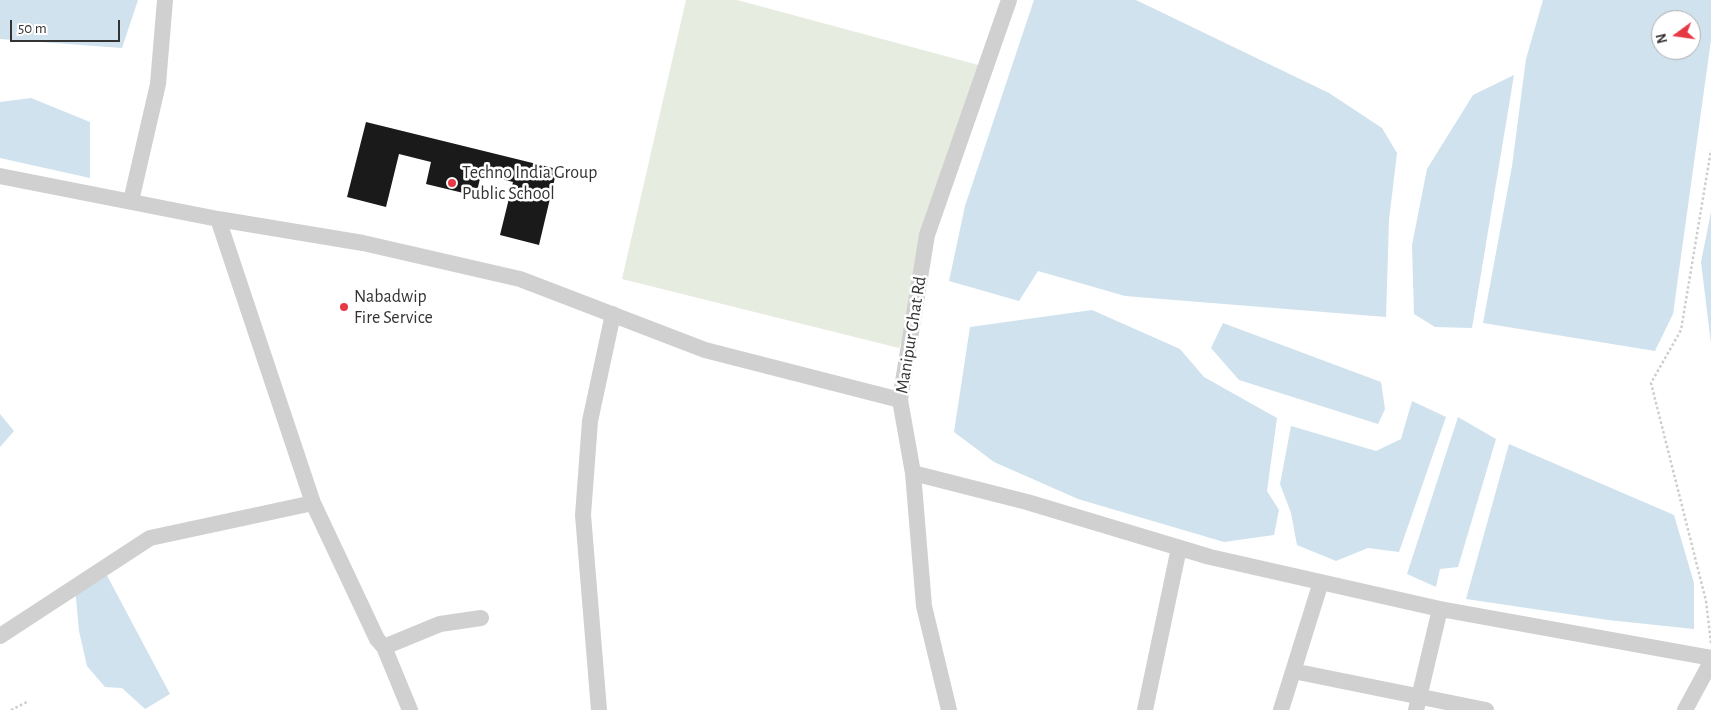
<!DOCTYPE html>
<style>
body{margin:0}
#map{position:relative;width:1711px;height:710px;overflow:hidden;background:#fff;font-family:"Alegreya Sans",sans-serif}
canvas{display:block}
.north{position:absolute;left:1651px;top:10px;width:50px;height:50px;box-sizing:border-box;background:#fff;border:1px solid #adadad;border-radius:50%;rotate:256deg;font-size:14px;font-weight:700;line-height:20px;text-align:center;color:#333}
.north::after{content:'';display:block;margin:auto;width:18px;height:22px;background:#e63946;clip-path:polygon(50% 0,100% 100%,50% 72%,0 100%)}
.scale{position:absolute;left:10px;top:20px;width:110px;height:22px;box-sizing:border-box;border:2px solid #333;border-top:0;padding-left:6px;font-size:15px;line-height:18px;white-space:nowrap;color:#333;-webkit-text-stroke:4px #fff;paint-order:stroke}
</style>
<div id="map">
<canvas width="1711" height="710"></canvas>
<div class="north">N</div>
<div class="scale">50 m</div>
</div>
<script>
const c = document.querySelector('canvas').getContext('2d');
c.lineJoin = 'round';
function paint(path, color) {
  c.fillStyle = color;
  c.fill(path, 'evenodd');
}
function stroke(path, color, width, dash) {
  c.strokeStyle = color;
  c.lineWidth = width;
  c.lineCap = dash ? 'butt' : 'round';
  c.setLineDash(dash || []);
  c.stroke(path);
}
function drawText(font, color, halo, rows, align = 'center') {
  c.font = font + ' "Alegreya Sans",sans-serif';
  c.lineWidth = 5;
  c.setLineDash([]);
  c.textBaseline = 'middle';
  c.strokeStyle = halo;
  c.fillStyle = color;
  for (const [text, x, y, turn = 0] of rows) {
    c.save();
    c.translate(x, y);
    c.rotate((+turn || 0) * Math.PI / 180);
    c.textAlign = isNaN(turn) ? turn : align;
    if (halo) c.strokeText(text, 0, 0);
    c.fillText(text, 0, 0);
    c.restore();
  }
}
const green = new Path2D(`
 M686 0H737L986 67 927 235 915 311 899 348 622 279Z`);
const water = new Path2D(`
 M0 0H138L122 48 0 39Z
 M1034 0H1136L1329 93 1382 128 1397 153 1389 220 1386 317 1125 296 1038 271 1019 301 949 281 965 206Z
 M1543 0H1711V40L1673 314 1655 351 1483 323 1512 166 1526 59ZM1661 20H1691V50H1661Z
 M1514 75 1472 328 1435 327 1414 314 1412 245 1427 169 1473 95Z
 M31 98 90 122V178L0 158V102Z
 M1711 212V344L1701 262Z
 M1092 310 1180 349 1204 377 1277 418 1267 491 1279 510 1274 535 1224 542 1078 499 994 462 954 432 970 327Z
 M1223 323 1381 382 1385 409 1378 424 1239 380 1211 348Z
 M1412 401 1446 417 1399 552 1368 548 1336 561 1297 545 1291 513 1280 484 1291 426 1376 451 1401 439Z
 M0 414 14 431 0 447Z
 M1458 417 1496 439 1458 567 1440 569 1436 587 1407 574Z
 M1509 444 1674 515 1694 583V629L1608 620 1466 599Z
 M103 568 170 694 145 709 122 688 105 687 87 666 79 631 75 587Z`);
const building = new Path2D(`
 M366 122 557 169 539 245 500 235 513 182 481 174 476 196 426 184 431 162 399 154 386 207 347 197Z`);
const path = new Path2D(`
 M1711 643 1706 601 1651 383 1681 330 1711 150
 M11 710 27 702`);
const minor = new Path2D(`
 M0 176 218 219 363 243 520 279 705 350 900 400
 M131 201 158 84 165 0
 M218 219 313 503 377 639 384 647 410 710
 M913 473 1027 502 1210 557 1440 609 1711 658
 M0 636 150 538 313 503
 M384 647 440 624 481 618
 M1293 671 1486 710
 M599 710 583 515 590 421 613 314
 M949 710 924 606 913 473 900 400 927 235 1009 0
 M1145 710 1179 548
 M1281 710 1321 582
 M1416 710 1440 609
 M1685 710 1711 662`);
const markers = [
 [452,183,5,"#e63946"],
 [344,307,5,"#e63946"]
];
const poiNames = [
 ["Techno India Group",462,173],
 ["Public School",462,194],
 ["Nabadwip",354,297],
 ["Fire Service",354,318]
];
const streetNames = [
 ["Manipur Ghat Rd",911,335,-81]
];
paint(green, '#e6ecdf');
paint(water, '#cfe2ee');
paint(building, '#1a1a1a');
stroke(path, '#cdcdcd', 2.5, [2.5, 2.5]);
stroke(minor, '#d0d0d0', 16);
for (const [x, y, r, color] of markers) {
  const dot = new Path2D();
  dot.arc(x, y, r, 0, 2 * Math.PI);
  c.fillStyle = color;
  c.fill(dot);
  stroke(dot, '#fff', 2);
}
drawText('18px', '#333', '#fff', poiNames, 'left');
drawText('18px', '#333', '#fff', streetNames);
</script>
